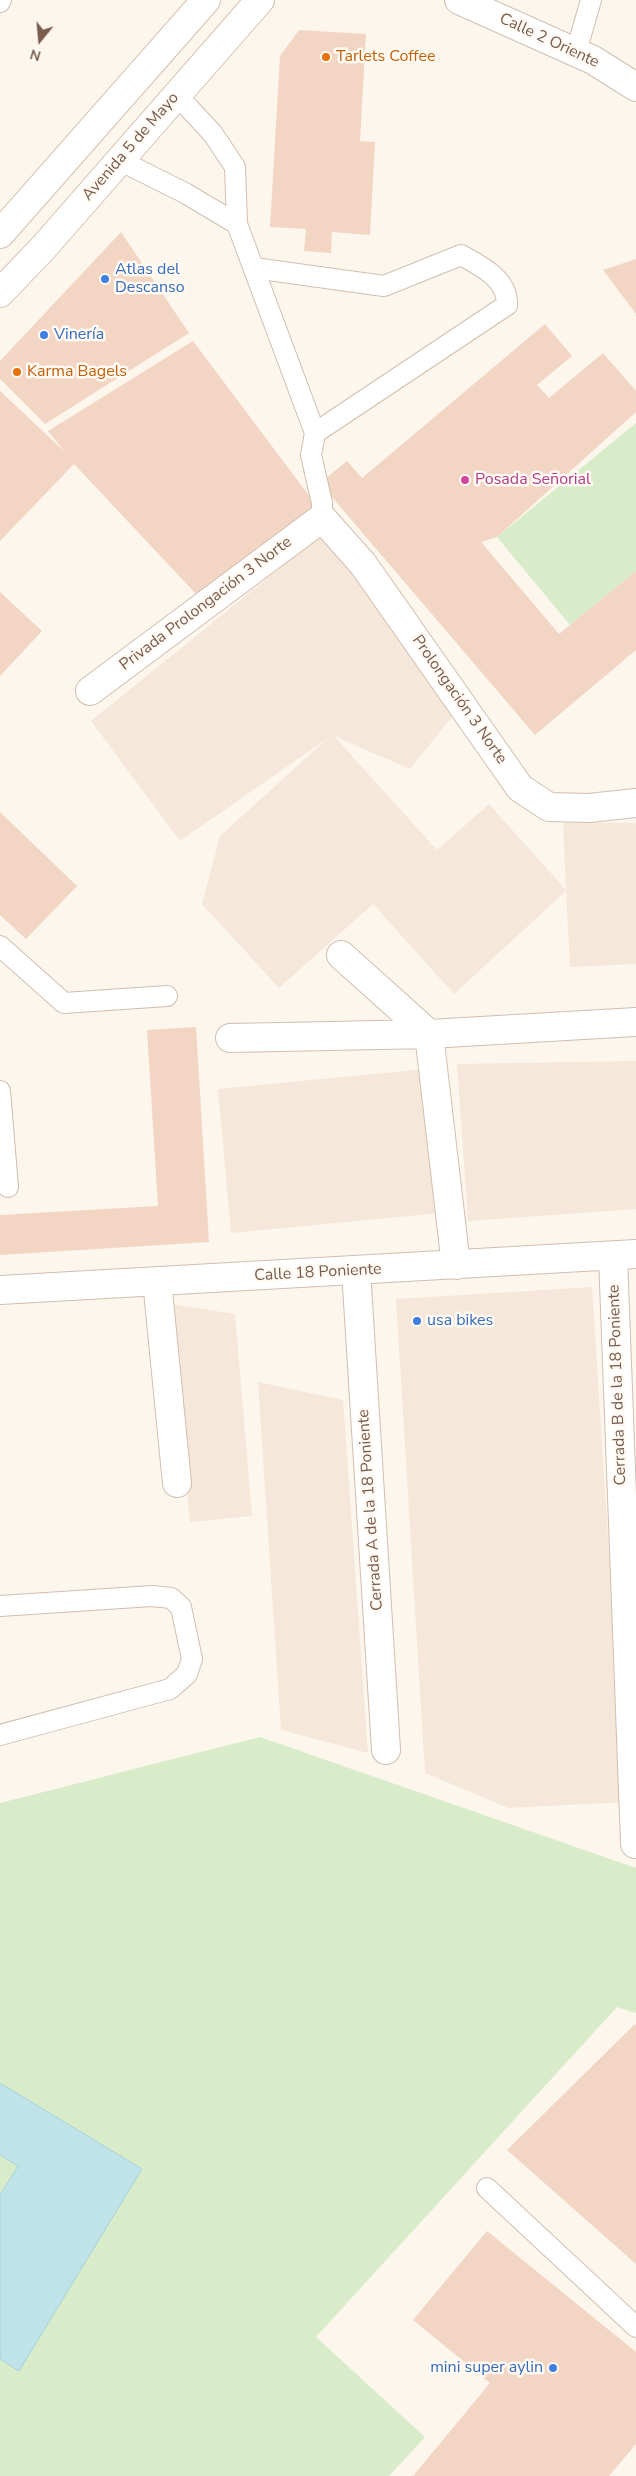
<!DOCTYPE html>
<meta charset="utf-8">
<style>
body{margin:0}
#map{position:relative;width:636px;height:2476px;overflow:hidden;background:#fdf6ec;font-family:"Nunito Sans",sans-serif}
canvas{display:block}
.north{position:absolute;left:15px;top:15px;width:50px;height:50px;-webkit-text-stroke:4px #fffaf3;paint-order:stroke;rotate:197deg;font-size:14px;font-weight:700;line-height:20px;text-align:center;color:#7a5c4d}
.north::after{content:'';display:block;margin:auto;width:18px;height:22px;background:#7a5c4d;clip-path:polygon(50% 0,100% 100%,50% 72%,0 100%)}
</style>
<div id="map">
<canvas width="636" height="2476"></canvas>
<div class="north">N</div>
</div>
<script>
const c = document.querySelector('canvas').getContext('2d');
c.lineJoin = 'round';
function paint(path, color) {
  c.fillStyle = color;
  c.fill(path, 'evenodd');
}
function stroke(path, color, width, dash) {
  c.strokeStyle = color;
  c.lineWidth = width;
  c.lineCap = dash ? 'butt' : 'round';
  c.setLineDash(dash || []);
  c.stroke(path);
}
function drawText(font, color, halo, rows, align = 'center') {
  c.font = font + ' "Nunito Sans",sans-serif';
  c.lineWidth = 5;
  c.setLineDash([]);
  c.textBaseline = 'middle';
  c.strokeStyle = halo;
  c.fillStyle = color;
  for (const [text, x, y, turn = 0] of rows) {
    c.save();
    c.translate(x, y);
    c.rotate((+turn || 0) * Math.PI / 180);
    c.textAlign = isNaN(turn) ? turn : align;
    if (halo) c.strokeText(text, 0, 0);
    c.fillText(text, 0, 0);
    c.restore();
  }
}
const residential = new Path2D(`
 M323 533 455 713 410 769 334 736 437 850 489 804 566 890 563 823H636V964L570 967 566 891 454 994 373 904 279 988 202 904 220 836 328 738 180 841 91 721Z
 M636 1061V1209L468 1221 457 1064Z
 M426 1069 440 1213 231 1233 218 1089Z
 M592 1287 625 1802 508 1808 425 1773 396 1299Z
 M171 1304 235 1314 252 1516 190 1522Z
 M258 1382 343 1400 368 1753 281 1730Z`);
const green = new Path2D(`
 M636 423V571L570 625 497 537Z
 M260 1737 636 1868V2013L617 2007 316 2337 425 2437 389 2476H0V1803Z`);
const water = new Path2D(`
 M0 2083 142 2169 19 2371 0 2359V2195L18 2166 0 2155Z`);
const building = new Path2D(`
 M299 30 366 34 360 141 375 142 370 235 332 232 331 253 304 251 306 229 270 227 280 56Z
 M121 232 189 333 45 424 0 379V361Z
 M636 259V314L603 270Z
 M545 324 572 356 537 385 549 398 603 353 636 391V412L497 537 481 542 559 634 636 571V650L535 735 320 483 347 461 362 478Z
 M193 341 319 509 197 595 74 464 0 541V391L65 452 48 431Z
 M0 592 42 631 0 676Z
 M0 812 77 886 26 939 0 915Z
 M196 1027 209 1242 0 1255V1215L158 1206 147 1030Z
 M635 2024 636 2025V2264L507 2150Z
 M487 2231 636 2352V2444L609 2476H413L490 2383 413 2320Z`);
const service = new Path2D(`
 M0 2 1 0
 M576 52 591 0
 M177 95 213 134 235 167 237 224 315 433 507 305C508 279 481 266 461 255L384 286 254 268
 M119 160 185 193 237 224
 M315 433 311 455 322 503V518
 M0 946 64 1003 167 996
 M0 1091 8 1187
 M0 1606 152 1596 171 1598 181 1607 192 1659 187 1674 170 1689 0 1735
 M487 2188 636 2327`);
const minor = new Path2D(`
 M459 0 593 60 636 87
 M90 691 322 518 363 564 520 788 549 807 589 808 636 803
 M341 955 429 1034 456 1265
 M230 1038 429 1034 636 1022
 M613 1256 635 1844
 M356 1270 386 1750
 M157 1281 177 1483
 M0 1290 636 1254`);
const secondary = new Path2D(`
 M0 234 206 0
 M0 293 44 247 260 0`);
const markers = [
 [326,57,5,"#e8710a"],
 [105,279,5,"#3f7fe0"],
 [44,335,5,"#3f7fe0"],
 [17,372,5,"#e8710a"],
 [465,480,5,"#d1479c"],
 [417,1321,5,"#3f7fe0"],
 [553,2368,5,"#3f7fe0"]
];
const streetNames = [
 ["Calle 2 Oriente",549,41,25],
 ["Avenida 5 de Mayo",131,147,-49],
 ["Privada Prolongación 3 Norte",206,604,-37],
 ["Prolongación 3 Norte",459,700,55],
 ["Calle 18 Poniente",318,1273,-3],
 ["Cerrada B de la 18 Poniente",618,1385,-92],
 ["Cerrada A de la 18 Poniente",371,1510,-94]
];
const foodNames = [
 ["Tarlets Coffee",336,57],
 ["Karma Bagels",27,372]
];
const shopNames = [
 ["Atlas del",115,270],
 ["Descanso",115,288],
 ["Vinería",54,335],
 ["usa bikes",427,1321],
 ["mini super aylin",543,2368,"right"]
];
const hotelNames = [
 ["Posada Señorial",475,480]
];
paint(residential, '#f5e8da');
paint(green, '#d8ecc9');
paint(water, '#bfe3e8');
stroke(water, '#a5d3da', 1);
paint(building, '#f3d5c3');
stroke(service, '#d1beb0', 22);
stroke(minor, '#d1beb0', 30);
stroke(secondary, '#d6c0b0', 30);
stroke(service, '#fff', 20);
stroke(minor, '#fff', 28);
stroke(secondary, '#fff', 28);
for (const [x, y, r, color] of markers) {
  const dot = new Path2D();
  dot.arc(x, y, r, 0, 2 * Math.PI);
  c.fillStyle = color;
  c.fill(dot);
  stroke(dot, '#fffaf3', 2);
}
drawText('16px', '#7a5c4d', '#fffaf3', streetNames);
drawText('16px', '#c56008', '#fffaf3', foodNames, 'left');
drawText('16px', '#366cbe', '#fffaf3', shopNames, 'left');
drawText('16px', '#b23c85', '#fffaf3', hotelNames, 'left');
</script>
